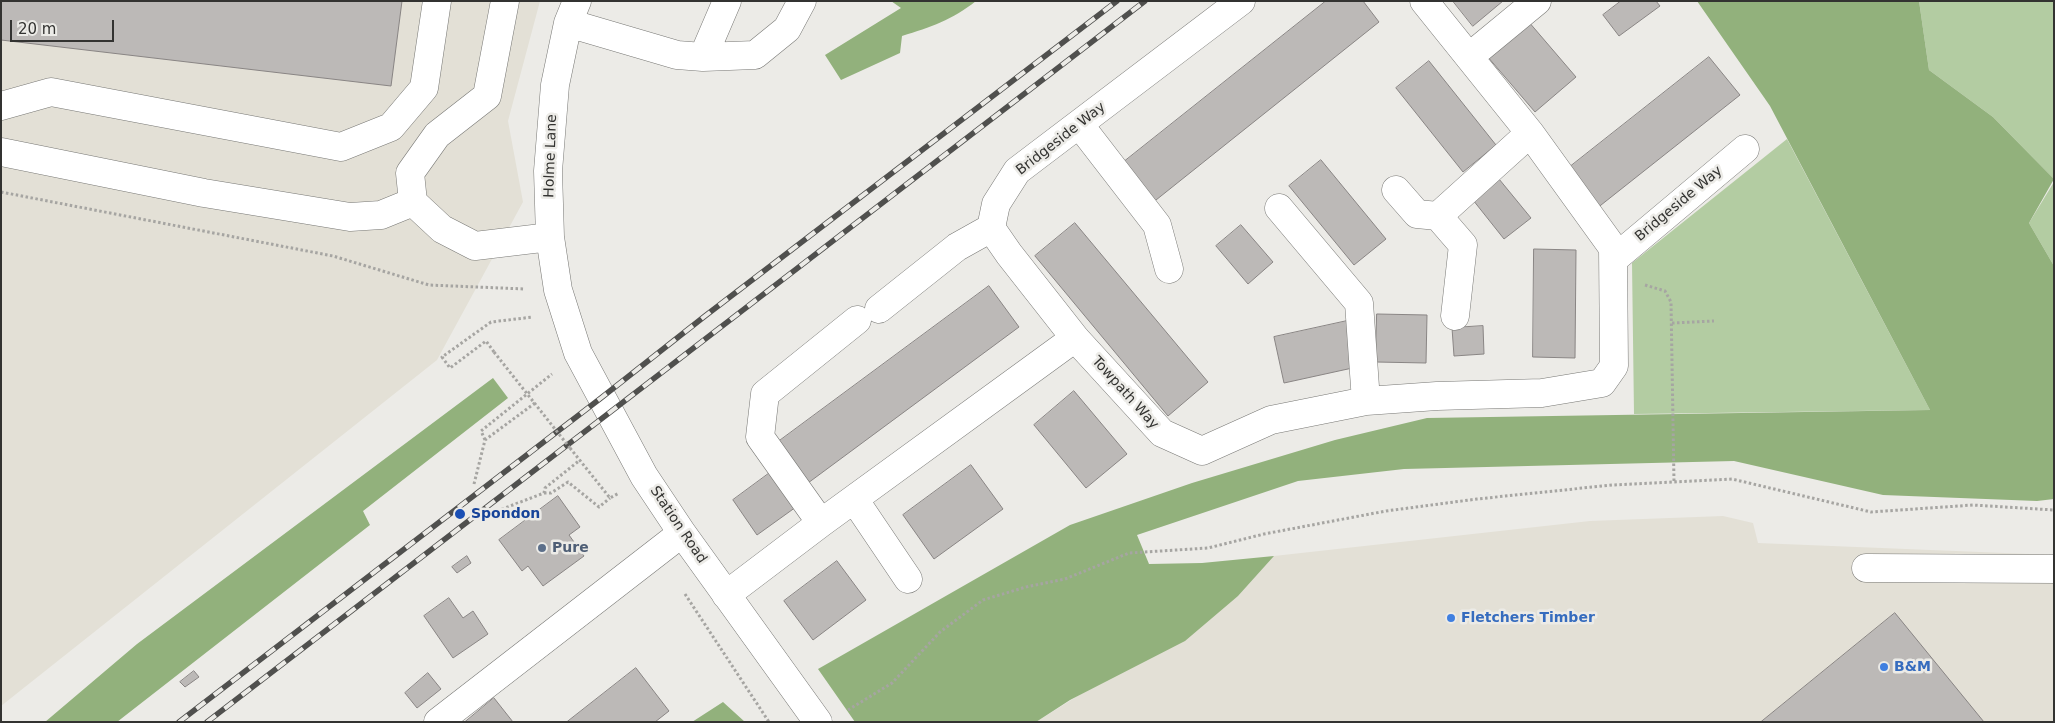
<!DOCTYPE html>
<style>
body{margin:0}
#map{position:relative;width:2055px;height:723px;overflow:hidden;background:#ecebe7;font-family:"DejaVu Sans",sans-serif}
canvas{display:block}
.frame{position:absolute;inset:0;border:2px solid #333331;pointer-events:none}
.scale{position:absolute;left:10px;top:20px;width:104px;height:22px;box-sizing:border-box;border:2px solid #333331;border-top:0;padding-left:6px;font-size:15px;line-height:18px;white-space:nowrap;color:#333331;-webkit-text-stroke:4px #ecebe7;paint-order:stroke}
</style>
<div id="map">
<canvas width="2055" height="723"></canvas>
<div class="frame"></div>
<div class="scale">20 m</div>
</div>
<script>
const c = document.querySelector('canvas').getContext('2d');
c.lineJoin = 'round';
function paint(path, color) {
  c.fillStyle = color;
  c.fill(path, 'evenodd');
}
function stroke(path, color, width, dash) {
  c.strokeStyle = color;
  c.lineWidth = width;
  c.lineCap = dash ? 'butt' : 'round';
  c.setLineDash(dash || []);
  c.stroke(path);
}
function drawText(font, color, halo, rows, align = 'center') {
  c.font = font + ' "DejaVu Sans",sans-serif';
  c.lineWidth = 5;
  c.setLineDash([]);
  c.textBaseline = 'middle';
  c.strokeStyle = halo;
  c.fillStyle = color;
  for (const [text, x, y, turn = 0] of rows) {
    c.save();
    c.translate(x, y);
    c.rotate((+turn || 0) * Math.PI / 180);
    c.textAlign = isNaN(turn) ? turn : align;
    if (halo) c.strokeText(text, 0, 0);
    c.fillText(text, 0, 0);
    c.restore();
  }
}
const built = new Path2D(`
 M1 1H540L508 121 523 202 437 360 1 706Z
 M1723 516 1753 523 1758 543 2054 555V722H1036L1238 596 1274 556 1590 521Z`);
const green = new Path2D(`
 M1919 1H2054V179L1993 117 1929 70Z
 M1787 139 1930 410 1634 414 1632 263Z
 M2054 182V266L2029 223Z`);
const forest = new Path2D(`
 M891 1H976C952 20 931 27 902 36L900 53 841 80 825 55 901 8Z
 M1697 1H1919L1929 70 1993 117 2054 179 2029 223 2054 266V499L2037 501 1883 495 1734 461 1404 469 1298 481 1137 535 1149 564 1202 563 1274 556 1238 596 1185 641 1070 700 1036 722H855L818 669 1070 525 1192 483 1335 440 1427 418 1930 410 1770 106Z
 M493 378 508 398 363 511 370 525 117 722H45L137 644Z
 M723 702 745 722H692Z`);
const building = new Path2D(`
 M1 1H402L391 86 1 40Z
 M1326 1H1363L1379 22 1151 204 1120 165Z
 M1453 1H1503L1473 26Z
 M1621 1H1656L1660 6 1619 36 1603 15Z
 M1528 21 1576 77 1535 112 1487 56Z
 M1709 57 1740 95 1596 209 1566 170Z
 M1429 61 1496 145 1463 172 1396 88Z
 M1321 160 1386 239 1354 265 1289 186Z
 M1499 179 1531 218 1504 239 1473 200Z
 M1075 223 1208 382 1168 416 1035 256Z
 M1241 225 1273 262 1248 284 1216 246Z
 M1534 249 1576 250 1575 358 1533 357Z
 M989 286 1019 327 808 483 778 442Z
 M1377 314 1427 315 1426 363 1376 362Z
 M1347 321 1357 367 1284 383 1274 337Z
 M1483 326 1484 354 1454 356 1452 328Z
 M1074 391 1127 454 1086 488 1034 425Z
 M971 465 1003 509 934 559 903 515Z
 M771 472 796 507 757 535 733 500Z
 M558 496 580 527 569 535 584 556 543 586 528 566 522 571 499 540Z
 M467 556 471 563 457 573 452 567Z
 M837 561 866 600 813 640 784 601Z
 M449 598 463 618 473 611 488 634 453 658 424 616Z
 M1895 613 1984 722H1761Z
 M636 668 669 711 655 722H567Z
 M194 671 199 677 185 687 180 682Z
 M428 673 441 689 417 708 405 693Z
 M494 698 513 722H465Z`);
const path = new Path2D(`
 M1 192 333 256 429 285 525 289
 M1645 285 1665 291 1671 302 1674 482
 M1672 323 1714 321
 M494 352 486 341 450 368 442 357 491 322 533 317
 M485 440 481 431 552 374
 M570 448 610 498 619 493
 M474 484 485 440 535 403
 M544 493H551L568 482 599 507 610 498
 M497 511 544 493 545 488 580 460
 M685 594 769 722
 M848 710 892 683 940 632 983 600 1026 587 1065 579 1129 553 1208 548 1264 534 1386 511 1477 499 1612 485 1732 479 1871 512 1973 505 2054 510`);
const minor = new Path2D(`
 M505 1 487 96 437 135 410 173 413 202 442 229 475 246 550 237
 M577 1 568 23 555 85 548 171 550 237 558 290 578 353 644 476 682 533 818 722
 M1241 1 1017 171 996 204 991 228 1009 254 1075 338 1162 433 1202 451 1271 420 1366 401 1437 396 1542 393 1602 383 1614 366 1613 248 1530 133 1424 1
 M568 23 677 55 703 57 755 55 787 29 802 1
 M703 57 727 1
 M1469 57 1537 1
 M1 106 51 92 341 147 391 127 424 88 437 1
 M1079 124 1157 225 1169 269
 M1 152 204 193 350 217 381 215 413 202
 M1396 190 1417 214 1438 216 1530 133
 M1279 208 1359 303 1366 401
 M1438 216 1463 245 1455 316
 M1614 259 1745 149
 M879 309 957 247 991 228
 M854 499 908 579
 M821 523 760 437 765 394 857 320
 M1866 568 2054 569
 M726 595 821 523 1075 338
 M438 722 682 533`);
const rail = new Path2D(`
 M179 722 601 398 705 316 1117 1
 M207 722 1145 1`);
const pathBridge = new Path2D(`
 M494 352 570 448`);
const markers = [
 [460,514,6,"#1a4fb4"],
 [542,548,5,"#5c6f8a"],
 [1451,618,5,"#3f7fe0"],
 [1884,667,5,"#3f7fe0"]
];
const streetNames = [
 ["Bridgeside Way",1061,139,-38],
 ["Holme Lane",551,156,-88],
 ["Bridgeside Way",1679,204,-40],
 ["Towpath Way",1125,393,48],
 ["Station Road",678,525,56]
];
const transitNames = [
 ["Spondon",471,514]
];
const serviceNames = [
 ["Pure",552,548]
];
const shopNames = [
 ["Fletchers Timber",1461,618],
 ["B&M",1894,667]
];
paint(built, '#e3e0d6');
paint(green, '#b3cca2');
paint(forest, '#92b17c');
paint(building, '#bcb9b7');
stroke(building, '#898584', 1);
stroke(minor, '#787875', 29);
stroke(path, '#a6a5a2', 3, [2.5, 2.5]);
stroke(minor, '#fff', 28);
stroke(rail, '#50504e', 5.5);
stroke(rail, '#ecebe7', 4, [11]);
stroke(pathBridge, '#a6a5a2', 3, [2.5, 2.5]);
for (const [x, y, r, color] of markers) {
  const dot = new Path2D();
  dot.arc(x, y, r, 0, 2 * Math.PI);
  c.fillStyle = color;
  c.fill(dot);
  stroke(dot, '#ecebe7', 2);
}
drawText('14px', '#333331', '#ecebe7', streetNames);
drawText('bold 14px', '#164399', '#ecebe7', transitNames, 'left');
drawText('bold 14px', '#4e5e75', '#ecebe7', serviceNames, 'left');
drawText('bold 14px', '#366cbe', '#ecebe7', shopNames, 'left');
</script>
